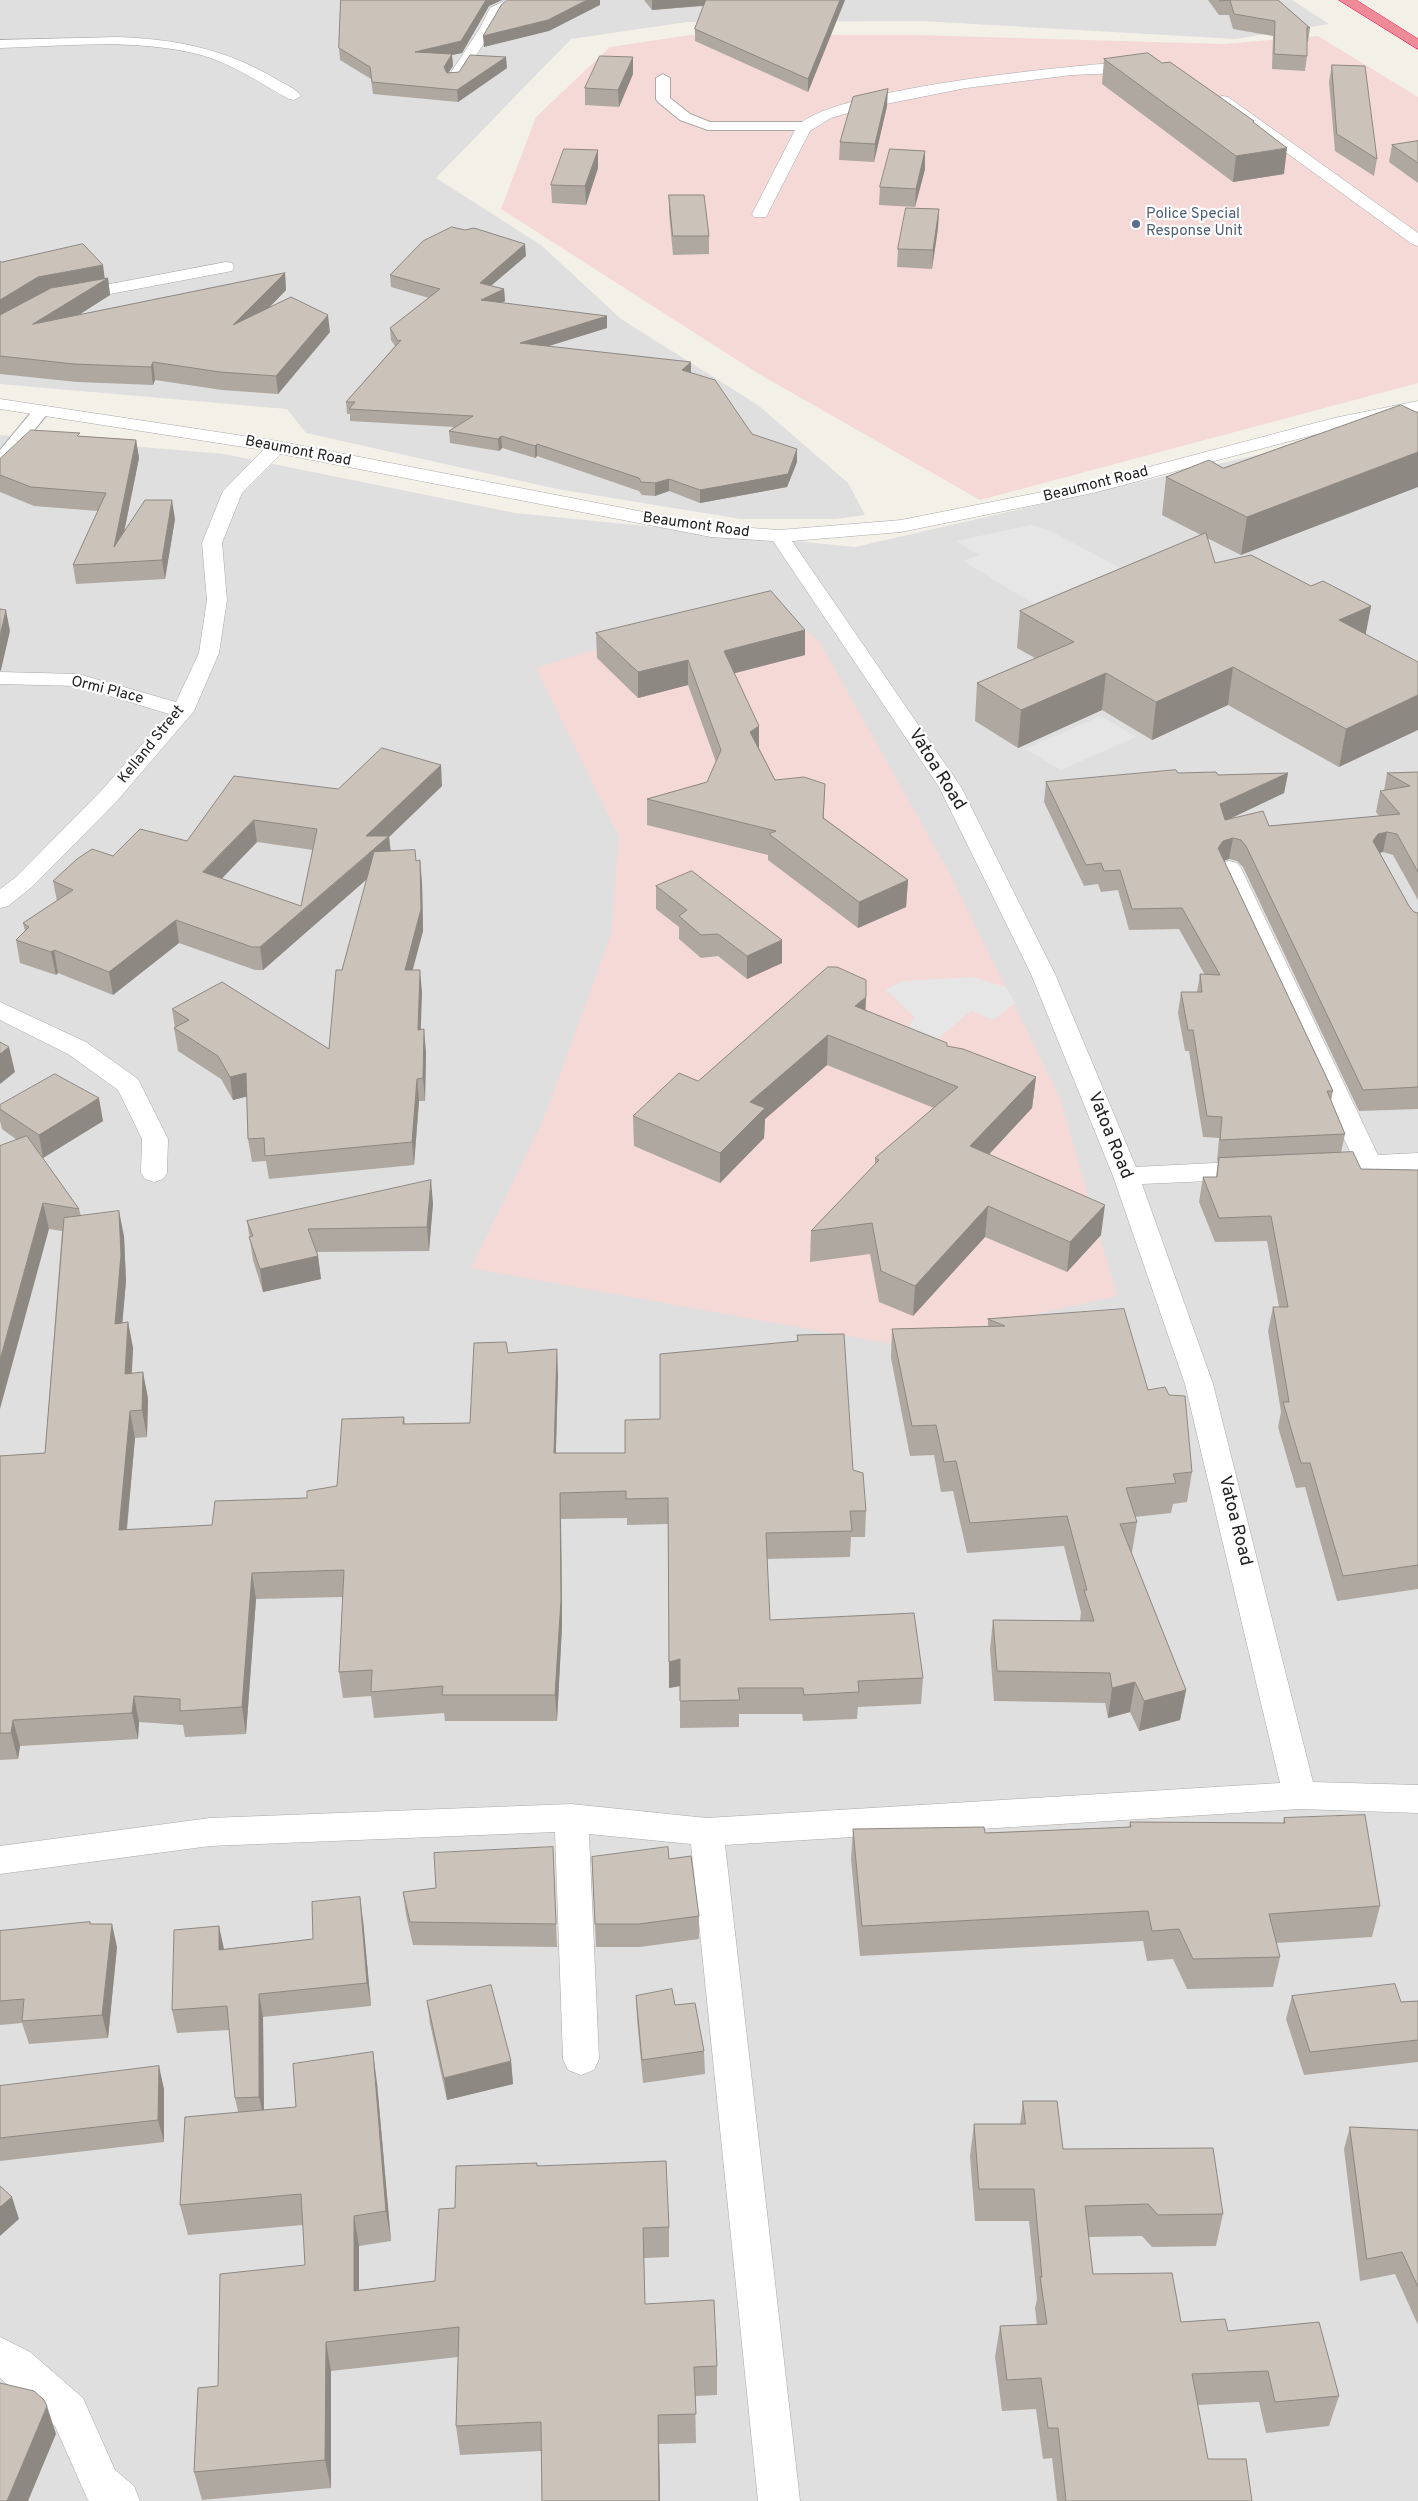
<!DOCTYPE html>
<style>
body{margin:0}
canvas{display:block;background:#f3f0e8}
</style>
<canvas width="1418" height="2501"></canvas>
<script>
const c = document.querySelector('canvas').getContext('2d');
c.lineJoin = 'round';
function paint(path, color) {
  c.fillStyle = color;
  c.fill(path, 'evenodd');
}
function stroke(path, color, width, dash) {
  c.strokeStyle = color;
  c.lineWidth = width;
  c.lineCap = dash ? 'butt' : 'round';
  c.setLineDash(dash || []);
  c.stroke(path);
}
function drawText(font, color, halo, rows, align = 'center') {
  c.font = font + ' Overpass,sans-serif';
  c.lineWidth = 4.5;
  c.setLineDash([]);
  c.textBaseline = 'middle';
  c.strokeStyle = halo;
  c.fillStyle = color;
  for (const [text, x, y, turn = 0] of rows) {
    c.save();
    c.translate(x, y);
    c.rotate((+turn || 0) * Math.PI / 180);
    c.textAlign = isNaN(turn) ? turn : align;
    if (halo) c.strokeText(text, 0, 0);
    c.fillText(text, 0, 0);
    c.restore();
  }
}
const residential = new Path2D(`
 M0 0H1292L1329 24 1235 39 921 21 687 22 571 39 436 178 541 245 621 319 758 405 848 483 865 515 836 519H741L557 489 306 433 287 409 0 384Z
 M1418 418V2501H0V435L224 454 515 513 855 547Z`);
const commercial = new Path2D(`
 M690 35H913L1223 44 1318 36 1418 97V383L980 500 759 374 501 209 536 117 610 47Z
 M775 607 819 641 949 872 1060 1098 1117 1296 897 1345 471 1268 544 1118 611 935 619 837 536 668 702 617Z`);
const parking = new Path2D(`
 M1031 525 1049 530 1144 581 1047 612 963 561 979 555 956 541Z
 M1101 716 1136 737 1061 770 1025 749Z
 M973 977 1006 987 1015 1003 994 1020 971 1011 928 1047 905 1037 914 1017 886 990 901 981Z`);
const lane = new Path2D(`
 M663 74 670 78V98L690 114 710 122H806L813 126 806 130H708L680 120 658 102 656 99V78Z
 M40 408 46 409 48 413 6 465 0 466V450L34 409Z`);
const street = new Path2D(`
 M506 0H524L501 14 494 28 458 83H448L446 80 480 28 490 8Z
 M118 37C175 39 226 49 276 79 284 84 296 88 301 96L294 100 289 99C260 83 233 64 201 55 136 38 66 46 0 48V40Z
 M1113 63 1139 64 1146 68 1139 72 1072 75 966 88 866 108 831 118 810 131 766 217H754L752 214 796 128C823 90 1060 67 1113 63Z
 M1223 96 1228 97 1418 233V246L1412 244 1218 103 1216 100 1218 97Z
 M226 262 232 263 234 267 232 271 73 301 67 300 64 296 67 292 73 291Z
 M0 399 277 441 711 525 779 530 901 520 1092 482 1334 418 1418 401V411L1336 429 1093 493 901 532 792 541 961 787 1055 974 1136 1167 1254 1161 1263 1164 1267 1170 1263 1176 1254 1179 1142 1184 1213 1384 1313 1782 1418 1785V1813L1300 1809 725 1845 800 2501H758L691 1844 589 1834 599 2059 594 2070 581 2075 568 2070 563 2059 555 1832 210 1846 0 1874V1846L210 1818 571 1804 707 1818 1280 1783 1185 1384 1113 1176 1031 974 939 787 773 541 711 537 281 454 242 493 222 543 227 600 219 653 194 711 117 801 32 887 8 906 0 908V889L16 877 101 791 169 714 77 686 0 684V672L78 674 176 702 199 653 207 600 202 543 223 491 263 450 0 409Z
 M1229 861 1237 863 1241 868 1378 1155 1418 1153V1171L1350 1174 1341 1171 1337 1165 1341 1159 1352 1156 1217 868 1221 863Z
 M0 1002 86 1042 138 1079 168 1139 167 1173 163 1179 154 1182 145 1179 141 1173 142 1139 118 1090 68 1054 0 1020Z
 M0 2337 30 2352 83 2398 115 2470 134 2486 140 2501H89L87 2498 55 2426 0 2378Z`);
const highway = new Path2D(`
 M1339 0H1356L1418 39V49Z`);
const wall = new Path2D(`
 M341 0H502L489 6 462 53 452 55 453 66 448 73 507 68 458 102 373 94 371 79 340 60 339 48Z
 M644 0H845L808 92 695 41V29L704 6 652 10Z
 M1208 0H1278L1310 28 1308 42H1307V56L1305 71 1272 69 1273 36 1233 29 1229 15H1219Z
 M1104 59 1162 63 1254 123 1284 174 1233 182 1102 84Z
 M1332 65 1377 159 1374 176 1335 151 1329 82Z
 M633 74 619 107 585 105V88Z
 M887 106 874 162 839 160 840 142Z
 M1418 141V183L1389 162 1392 145Z
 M598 150V168L586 205 552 203 551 185Z
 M925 151V169L915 207 879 205 880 187Z
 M669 195 709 236V254L673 255 669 213Z
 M939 209 938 228 932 269 897 267 898 249Z
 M526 256 491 286 504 289 505 301 501 303 607 328 548 346 691 373 752 434 797 462 787 487 700 503 669 491 655 496 642 495 639 491 537 456 535 458 502 448 499 451 450 443 449 431 454 427 350 421V414H347L346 402 395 346 391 340 390 328 429 298 391 287 390 275Z
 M0 261 1 262 105 279 108 278 110 295 79 315 285 273 286 290 269 308 330 332 278 394 222 390 155 380 153 385 77 382 0 374Z
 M1401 405 1241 555 1207 538 1215 563 1311 586 1371 606 1339 767 1228 705 1152 740 1102 710 1018 748 975 721 977 683 1035 658 1017 648 1020 611 1201 535 1162 515 1166 477 1223 468Z
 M81 436 136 440 139 458 124 532 175 519 165 579 76 584 73 565 98 511 34 506 0 492V459Z
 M805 630V655L734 673 759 748 775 780 824 818 908 880 906 907 858 928 768 860V855L647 825V799L707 782 716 762 688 685 638 698 597 658 596 633Z
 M1418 772V900L1393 855 1383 852 1380 853 1409 906 1414 912 1418 913V1109L1359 1111 1243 867 1237 861 1229 859 1224 861 1333 1091 1331 1101 1345 1134 1341 1153 1361 1169 1418 1170V1589L1337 1601 1305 1487 1296 1488 1278 1427 1281 1412 1268 1331 1273 1307H1279L1267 1241 1215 1242 1199 1202 1203 1177H1216L1218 1161H1217L1219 1138 1203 1137 1189 1051H1185L1178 1013 1181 992H1197L1200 974 1205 975 1179 929 1129 930 1118 890 1101 892 1098 884 1084 886 1044 802 1046 782 1178 773 1218 775 1288 773 1284 793 1231 818 1269 826 1379 816 1376 812 1380 791H1384L1387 773Z
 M442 786 389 837 391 851 416 861 422 882 423 931 412 970 422 992 420 1030 426 1052 425 1101H419L414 1165 269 1179 266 1161 252 1162 248 1139 247 1096 233 1100 221 1079 178 1051 174 1028H175L172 1009 329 1049 342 970 367 879 263 970H255L179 943 113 995 58 973 56 975 20 963 16 940 25 931 23 923 57 901 53 881 113 856 187 841 338 789ZM257 842 313 850 301 906 221 879Z
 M656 886 782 963 747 979 718 956 701 958 679 939V927L656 909Z
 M866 1010 947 1046 1036 1077 1032 1108 989 1154 1101 1235 1067 1272 985 1237 913 1316 879 1302 870 1254 810 1262 811 1231 875 1165V1158L934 1108 827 1065 765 1119 764 1138 720 1183 634 1146 633 1116 698 1081Z
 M0 1105 103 1121 43 1158 41 1156 79 1209 81 1216 124 1236 126 1281 122 1323 128 1322 133 1348 132 1373 148 1398 147 1437 135 1438 127 1530 212 1525 307 1498 337 1486 404 1417 405 1424 470 1423 508 1353 558 1375 556 1453H625L660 1419 797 1341V1335L853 1470 866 1511 865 1537H851L850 1557 767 1559 770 1620 923 1678 921 1704 858 1707 857 1719 803 1721 802 1714H739V1727L680 1728V1686L669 1688 668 1524 627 1525V1518L561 1519 562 1626 557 1721H445L444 1713 374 1718 371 1696 343 1698 339 1672 343 1597 256 1599 246 1734 185 1737 183 1725 139 1722 138 1739 20 1746 18 1759 0 1760V1456L45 1453 62 1231 49 1229 17 1140 2 1129 0 1121Z
 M433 1203 429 1251 317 1252 318 1256 321 1279 263 1292 253 1260 247 1221Z
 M988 1319 1148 1390 1192 1472 1187 1502 1173 1504 1171 1513 1135 1517 1137 1522 1132 1552H1131L1186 1690 1180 1720 1139 1731 1130 1712 1108 1718 1105 1703 994 1701 990 1649 993 1620 1080 1621 1081 1612 1064 1546 967 1553 953 1491 941 1492 934 1455 910 1456 891 1358 892 1329 988 1326Z
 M1284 1818 1380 1906 1372 1937 1276 1943 1280 1957 1273 1987 1187 1989 1173 1959 1147 1961 1143 1941 860 1956 851 1859 853 1829 985 1833 1129 1827 1130 1822 1283 1823Z
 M592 1857 669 1859 699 1916V1939L640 1947H596Z
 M554 1870 557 1947 413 1945 406 1915 403 1892 436 1888Z
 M363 1920 371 2006 263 2017 264 2110 296 2107 377 2083 391 2241 359 2246V2290L435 2281 455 2208 537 2166 669 2227V2257L644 2258 645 2304 717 2366V2395L695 2396 696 2443 659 2444 660 2501H542L541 2451 460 2455 456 2426 458 2357 331 2371V2488L202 2500 194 2472 218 2386 305 2265 303 2225 188 2235 180 2205 238 2112 235 2098 229 2030 177 2033 172 2010 224 1949 313 1939Z
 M90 1922 91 1924 117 1947 108 2038 29 2044 22 2023 0 2025V1931Z
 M636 1996 675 2005 704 2051 705 2074 643 2083 637 2019Z
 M1292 1996 1401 2002 1418 2001V2062L1304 2075 1286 2019Z
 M427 2001 511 2061 513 2084 447 2100 430 2024Z
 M0 2086 164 2089V2142L0 2161Z
 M1023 2101 1063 2149 1223 2214 1216 2246 1152 2247 1142 2236 1089 2237 1093 2274 1181 2322 1228 2331 1339 2396 1329 2426 1266 2433 1259 2402 1197 2405 1208 2459 1252 2501H1057L1052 2458 1043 2459 1036 2409 1002 2411 995 2357 1000 2326 1037 2325 1035 2308 1037 2299 1029 2221H975L970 2156 974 2124H1020Z
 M1350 2127 1418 2130V2325L1395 2274 1360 2281 1344 2149Z`);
const shadedWall = new Path2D(`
 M486 0H502L489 6 462 53 452 55 453 66 444 79 415 52Z
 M587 0H600V5L549 31 484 47 483 36Z
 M652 0H709V5L652 10Z
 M840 0H845L808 92V79Z
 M506 57 507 68 458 102 457 90Z
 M633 57V74L619 107 618 90Z
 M888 89 887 106 874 162 875 144Z
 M1287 148 1284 174 1233 182 1236 156Z
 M598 150V168L586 205 585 186Z
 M925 151V169L915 207 916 189Z
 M939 209 938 228 932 269 933 250Z
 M525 244 526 256 481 294 480 283Z
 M103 265 105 280 108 278 110 295 36 342 0 320V300L38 277Z
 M285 273 286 290 235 342 233 325Z
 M504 289 505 301 482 312 481 300Z
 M328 315 330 332 278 394 276 376Z
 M607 316V328L520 355V343Z
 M153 362 155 380 153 385 151 367Z
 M691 362V375L682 370Z
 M501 436 502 448 499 451 498 439Z
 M136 440 139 458 118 562 114 547Z
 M537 444V456L535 458V446Z
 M797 449V462L787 487 700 503V490Z
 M1418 452V487L1241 555 1247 517Z
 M669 479V491L655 496V483Z
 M172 500 175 519 165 579 162 560Z
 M1371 606 1364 643 1339 620Z
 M6 610 10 631 1 670 0 671V636Z
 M805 630V655L724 676V651Z
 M688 660V685L638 698V672Z
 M1233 667 1228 705 1152 740 1156 702Z
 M1106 673 1102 710 1018 748 1021 710Z
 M1418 695V730L1339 767 1346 729Z
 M759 726V751L750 732Z
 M441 765 442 786 389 837 391 858 263 970 260 947 368 855 366 836Z
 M1288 773 1284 793 1217 825 1220 804Z
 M825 784 824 810 822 844 823 818Z
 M254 820 257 842 206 895 203 872Z
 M1387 832 1383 852 1375 854 1373 841 1378 834Z
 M1233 838 1229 859 1220 862 1218 848 1223 841Z
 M420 860 422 882 423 931 407 992 405 970Z
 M908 880 906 907 858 928 859 902Z
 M176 920 179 943 113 995 109 972Z
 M782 940V963L747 979V956Z
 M54 950 58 973 56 975 51 952Z
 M420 970 422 992 420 1052 418 1030Z
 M866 997 865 1027 855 1006Z
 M424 1029 426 1052 425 1101 423 1078Z
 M828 1035 827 1065 765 1119 764 1138 720 1183V1153L750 1102Z
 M9 1047 15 1072 0 1084V1054Z
 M246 1073 249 1096 233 1100 230 1077Z
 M1036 1077 1032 1108 968 1177 970 1146Z
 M417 1079 419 1101 414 1165 412 1142Z
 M99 1098 103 1121 43 1158 39 1135Z
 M431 1180 433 1203 429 1251 427 1227Z
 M43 1203 49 1229 0 1409V1360Z
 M1105 1205 1101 1235 1067 1272 1070 1242Z
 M988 1206 985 1237 913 1316 915 1286Z
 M119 1211 124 1236 126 1281 120 1350 115 1324Z
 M318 1256 321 1279 263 1292 260 1269Z
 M128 1322 133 1348 130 1400 125 1374Z
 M557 1349 558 1375 555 1479 554 1453Z
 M143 1372 148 1398 147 1437 142 1410Z
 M130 1411 135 1438 124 1557 119 1530Z
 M560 1493 561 1519 562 1626 557 1721 555 1695Z
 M252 1573 256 1599 246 1734 242 1707Z
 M680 1659V1686L669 1688V1662Z
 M1135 1682 1130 1712 1108 1718 1112 1688Z
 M1186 1690 1180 1720 1139 1731 1144 1701Z
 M134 1696 139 1722 138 1739 132 1713Z
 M13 1720 20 1746 18 1759 11 1733Z
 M360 1897 363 1920 371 2006 367 1983Z
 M112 1924 117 1947 108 2038 102 2015Z
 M219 1926 224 1949 223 1973 219 1950Z
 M259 1994 263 2017 264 2119 259 2097Z
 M373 2052 377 2083 391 2241 386 2211Z
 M511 2061 513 2084 447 2100 444 2078Z
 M159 2066 164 2089V2142L158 2120Z
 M12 2197 19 2219 0 2236V2207Z
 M354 2216 359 2246V2321L354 2291Z
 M326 2342 331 2371V2488L325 2460Z
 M47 2406 56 2434 28 2501H7Z
 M658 2415 659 2444 660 2501H659Z`);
const building = new Path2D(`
 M341 0H486L461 41 415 52 452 54 444 67 447 73 459 72 470 55 506 57 457 90 372 82 370 67 339 48Z
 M508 0H587L548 20 483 36 502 4Z
 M706 0H840L808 79 695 29Z
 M1220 0H1278L1310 28 1307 27V56L1274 54 1275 21 1234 14 1230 0 1220 1Z
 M1148 53 1162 63 1170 62 1254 121 1253 122 1287 148 1236 156 1104 59Z
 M600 56 633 57 618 90 585 88Z
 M1332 65 1365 66 1377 159 1337 134Z
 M888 89 875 144 840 142 853 97Z
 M1418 141V163L1392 145Z
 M564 149 598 150 585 186 551 185Z
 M890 149 925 151 916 189 880 187Z
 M669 195H704L709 236H673Z
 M906 208 939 209 933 250 898 249Z
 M452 227 465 230 474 228 525 244 480 283 504 289 481 300 607 316 520 343 691 362 682 370 715 380 752 434 797 449 788 474 700 490 669 479 655 483 641 482 639 478 537 444 535 446 501 436 498 439 449 431 473 416 349 409 355 402H346L401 340 398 341 390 328 440 289 390 275 423 241Z
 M83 244 103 265 38 277 0 300V261L1 262Z
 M285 273 233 325 291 297 328 315 276 376 220 372 153 362 151 367 74 364 0 356V315L51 288 108 278 33 324Z
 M1401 405 1418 413V452L1247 517 1166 477 1209 460 1223 468Z
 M31 430 80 433 77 436 136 440 114 547 145 500H172L162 560 73 565 106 493 31 487 0 475V459Z
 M1206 533 1215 563 1251 555 1311 586 1323 581 1371 606 1339 620 1418 662V695L1346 729 1233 667 1156 702 1106 673 1021 710 977 683 1074 642 1020 611Z
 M771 591 805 630 724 651 759 726 750 732 775 780 804 777 825 784 823 818 908 880 859 902 769 834 776 831 647 799 707 782 721 750 688 660 638 672 596 633Z
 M0 609 6 610 0 636Z
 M382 748 441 765 366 836H389L260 947H252L176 920 109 972 54 950 51 952 16 940 29 927 23 923 73 890 53 881 77 859 92 849 113 856 140 829 187 841 234 776 338 789ZM254 820 317 829 301 906 203 872Z
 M1176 770 1178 773 1216 772 1218 775 1288 773 1220 804 1225 820 1263 811 1269 826 1400 814 1380 791 1410 786 1387 773 1418 772V872L1397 834 1387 832 1378 834 1373 841 1409 906 1414 912 1418 913V1087L1363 1090 1246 846 1241 840 1233 838 1223 841 1218 848 1333 1091H1327L1345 1134 1220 1140 1222 1117 1207 1116 1193 1030H1188L1181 992H1202L1200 974 1220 975 1182 908 1132 909 1120 870 1104 871 1101 863 1086 865 1046 782Z
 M415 850 416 861 420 860 421 909 405 970H420L418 1030 424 1029 423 1078 417 1079 412 1142 265 1156 264 1138 248 1139 246 1073 230 1077 218 1056 174 1028 189 1020 172 1009 222 982 329 1049 336 970H342L374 852Z
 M692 871 782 940 747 956 718 934 701 935 679 916 687 910 656 886Z
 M828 967H837L866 980V997L855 1006 947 1043V1046L963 1049 1036 1077 970 1146 1105 1205 1070 1242 988 1206 915 1286 881 1271 872 1223 811 1231 879 1160 875 1158 958 1087 828 1035 750 1102 765 1108 720 1153 633 1116 679 1073 698 1081Z
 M0 1042 9 1047 0 1054Z
 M55 1074 99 1098 39 1135 0 1109V1105Z
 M27 1136 79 1209 43 1203 0 1360V1146Z
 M1353 1152 1361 1169 1418 1170V1565L1343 1576 1310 1463H1301L1283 1402H1289L1273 1307H1288L1271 1216 1219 1218 1203 1177H1217L1219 1158Z
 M431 1180 427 1227 308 1229 318 1256 260 1269 249 1237 253 1236 247 1221Z
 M119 1211 121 1255 115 1324 128 1322 125 1374 143 1372 142 1410 130 1411 119 1530 212 1525 215 1501 307 1498V1491L337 1486 342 1419 404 1417 403 1424 470 1423 474 1343 506 1342 508 1353 557 1349 554 1453H625V1420L660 1419V1354L798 1341 797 1335 844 1334 853 1470 863 1473 866 1511H850L852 1531 766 1533 770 1620 914 1613 923 1678 858 1681 859 1692 804 1695 803 1688H738L740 1700 680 1701V1659L669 1662 668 1498 626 1499V1491L560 1493 561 1600 555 1695H442L443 1686 371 1692 372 1670 339 1672 344 1570 252 1573 242 1707 180 1711V1699L134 1696 132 1713 13 1720 11 1733H0V1456L45 1453 64 1218Z
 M1124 1309 1148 1390 1165 1387 1169 1395 1185 1396 1192 1472 1173 1474 1176 1483 1126 1488 1137 1522 1120 1524 1186 1690 1144 1701 1135 1682 1112 1688 1110 1673 997 1671 993 1620 1094 1621 1084 1590H1087L1067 1516 970 1523 956 1461 944 1462 936 1425 912 1426 892 1329 1005 1326 988 1319Z
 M1365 1815 1380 1906 1269 1914 1280 1957 1193 1959 1179 1929 1152 1931 1148 1911 862 1926 853 1829 984 1827 985 1833 1131 1827 1130 1822 1285 1823 1284 1818Z
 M553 1847 556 1924 410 1922 403 1892 436 1888 434 1853Z
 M668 1847 669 1859 691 1856 699 1916 639 1924H595L592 1857Z
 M360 1897 367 1983 259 1994V2097L235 2098 227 2006 172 2010 174 1930 219 1926V1950L313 1939 312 1902Z
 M90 1922V1924H112L102 2015 22 2021 24 1999 0 2001V1931Z
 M1395 1984 1401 2002 1418 2001V2040L1310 2052 1292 1996Z
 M491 1985 511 2061 444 2078 427 2001Z
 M672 1989 675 2005 695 2003 704 2051 642 2060 636 1996Z
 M373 2052 386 2211 354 2216V2291L435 2281 439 2209 455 2208 456 2166 537 2163V2166L666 2161 669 2227 643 2228 645 2304 714 2300 717 2366 694 2367 696 2414 658 2415 659 2501H542L541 2422 456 2426 459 2327 326 2342 325 2460 194 2472 198 2388 218 2386 220 2274 305 2265 301 2194 180 2205 185 2117 296 2107 293 2064Z
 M159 2066 158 2120 0 2138V2086Z
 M1023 2101H1057L1063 2149 1213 2148 1223 2214 1158 2215 1148 2204 1085 2206 1093 2274 1172 2273 1181 2322 1225 2319 1228 2331 1319 2322 1339 2396 1275 2402 1268 2371 1192 2374 1208 2459H1246L1252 2501H1066L1058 2428H1048L1041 2378 1007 2380 1000 2326 1047 2324 1040 2277H1042L1034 2189H979L974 2124H1025Z
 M1350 2127 1418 2130V2287L1402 2252 1367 2259Z
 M0 2186 12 2197 0 2207Z
 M0 2383 34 2391 44 2400 47 2406 7 2501H0Z`);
const markers = [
 [1136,224,5,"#5c6f8a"]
];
const farServicenames = [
 ["Police Special",1146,215],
 ["Response Unit",1146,232]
];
const farStreetnames = [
 ["Beaumont Road",298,452,11],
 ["Beaumont Road",1096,485,-14],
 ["Beaumont Road",696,526,8],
 ["Ormi Place",107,691,14],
 ["Kelland Street",152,745,-51]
];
const streetNames = [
 ["Vatoa Road",936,770,58],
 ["Vatoa Road",1109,1136,68],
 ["Vatoa Road",1234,1521,76]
];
paint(residential, '#e0dfdf');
paint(commercial, '#f4d9d7');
paint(parking, '#e6e6e6');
stroke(lane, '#a9a9a9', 2);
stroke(street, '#a9a9a9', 1);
stroke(highway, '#ea1b58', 1);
paint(lane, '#fff');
paint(street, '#fff');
paint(highway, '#ef8b98');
paint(wall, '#afa8a0');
paint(shadedWall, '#8e8882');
paint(building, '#cbc3ba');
stroke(building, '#8e8882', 1);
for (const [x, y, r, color] of markers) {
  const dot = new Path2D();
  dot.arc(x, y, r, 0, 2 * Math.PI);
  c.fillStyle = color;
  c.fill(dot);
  stroke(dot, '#fff', 2);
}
drawText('15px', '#4e5e75', '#fff', farServicenames, 'left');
drawText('15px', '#222', '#fff', farStreetnames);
drawText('18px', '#222', '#fff', streetNames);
</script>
